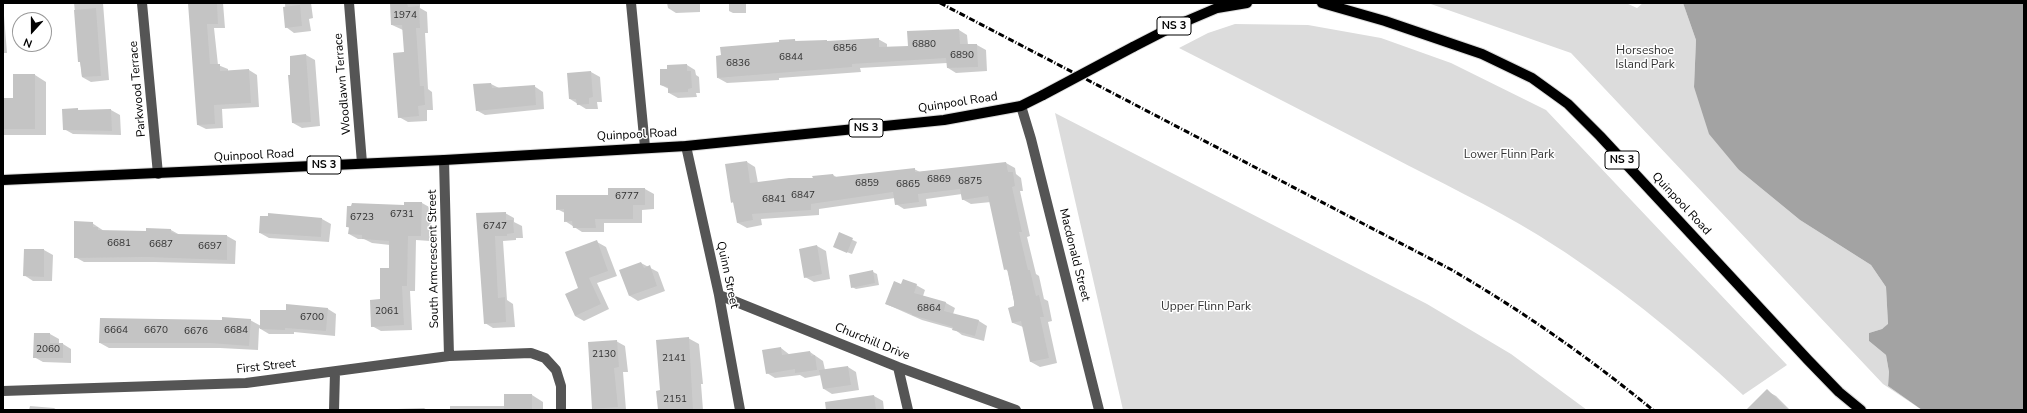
<!DOCTYPE html>
<style>
body{margin:0}
#map{position:relative;width:2027px;height:413px;overflow:hidden;background:#fff;font-family:"Nunito Sans",sans-serif}
canvas{display:block}
.frame{position:absolute;inset:0;border:4px solid #000;pointer-events:none}
.north{position:absolute;left:12px;top:12px;width:40px;height:40px;box-sizing:border-box;background:#fff;border:1px solid #999;border-radius:50%;rotate:201deg;font-size:11px;font-weight:700;line-height:16px;text-align:center;color:#000}
.north::after{content:'';display:block;margin:auto;width:14px;height:18px;background:#000;clip-path:polygon(50% 0,100% 100%,50% 72%,0 100%)}
</style>
<div id="map">
<canvas width="2027" height="413"></canvas>
<div class="frame"></div>
<div class="north">N</div>
</div>
<script>
const c = document.querySelector('canvas').getContext('2d');
c.lineJoin = 'round';
function paint(path, color) {
  c.fillStyle = color;
  c.fill(path, 'evenodd');
}
function stroke(path, color, width, dash) {
  c.strokeStyle = color;
  c.lineWidth = width;
  c.lineCap = dash ? 'butt' : 'round';
  c.setLineDash(dash || []);
  c.stroke(path);
}
function drawText(font, color, halo, rows, align = 'center') {
  c.font = font + ' "Nunito Sans",sans-serif';
  c.lineWidth = 3;
  c.setLineDash([]);
  c.textBaseline = 'middle';
  c.strokeStyle = halo;
  c.fillStyle = color;
  for (const [text, x, y, turn = 0] of rows) {
    c.save();
    c.translate(x, y);
    c.rotate((+turn || 0) * Math.PI / 180);
    c.textAlign = isNaN(turn) ? turn : align;
    if (halo) c.strokeText(text, 0, 0);
    c.fillText(text, 0, 0);
    c.restore();
  }
}
const green = new Path2D(`
 M1428 3H1626L1637 8 1643 3H1683L1696 40 1694 87 1739 170 1800 220 1871 265 1886 287 1888 325 1882 329 1869 333V341L1886 355 1889 372 1888 386 1922 410 1883 384 1571 53Z
 M1235 24 1308 25 1381 38 1451 63 1546 110 1787 365 1743 395C1679 335 1612 281 1538 235 1490 206 1440 182 1390 156 1320 120 1250 84 1179 48L1208 33Z
 M1055 113 1427 304 1511 354 1587 410H1123Z`);
const water = new Path2D(`
 M1683 3H2024V410H1922L1888 386 1889 372 1886 355 1869 341V333L1882 329 1888 324 1886 287 1871 265 1800 220 1739 170 1709 134 1694 87 1696 40Z`);
const shadow = new Path2D(`
 M3 3 7 53H3Z
 M74 3H103L109 80 91 82 82 77Z
 M189 3H223L225 28H214L218 65 228 69V71L249 70 257 75 259 107 222 109 223 128 206 129 198 125Z
 M285 3H311L313 18 309 19 311 31 294 33 286 27Z
 M391 3H420V8L427 12 428 33H425L428 89 432 92 433 110H427V121L408 122 399 117 405 53 403 30 392 25Z
 M667 3H700V12L676 13 668 8Z
 M729 3H746V13H733L729 11Z
 M959 30 967 35 968 45H977L986 50 987 71 956 73 948 68 947 63 860 68 861 72 779 78V80L727 83 718 78 780 43 794 40 798 42 827 41 830 42 878 39 887 44V48L909 47Z
 M306 55 315 60 320 126 302 128 293 123 292 76Z
 M687 65 695 70 696 75 699 77 700 93H696L697 97 678 98 669 93V89L661 85Z
 M591 72 600 77 602 102H597L598 109H586L570 99Z
 M35 75 46 82V135H3V99H14Z
 M491 84 499 88 534 86 543 92 544 109 485 115 476 110Z
 M77 109 80 111 111 110 120 115 121 135 73 134 64 129Z
 M747 162 755 167 758 183 814 179 833 175 838 178 914 169 920 172 1006 163 1015 168 1016 174 1021 178 1023 191H1020L1030 236 1027 237 1036 274 1039 276 1044 299 1048 301 1052 321 1048 322 1057 363 1040 367 1031 362 1023 327 1013 323 1015 307 1008 271 1005 269 991 202 971 204 962 199V194L926 199 927 206 904 209 896 204 895 198 819 209V215L761 219 762 225 747 228 738 223 734 203 732 202Z
 M645 189 654 194V209L642 210V223H604V232H582L565 221V213L557 209Z
 M405 203H422L431 208 430 241 416 240 415 291H410L412 330 381 331 372 326 390 269V245L372 243 364 239H358L349 234 350 228 347 227 405 206Z
 M505 213 514 218V222L522 226 523 238H516V240L503 241 507 300 513 304 515 327 493 328 485 323 477 214Z
 M322 219 331 224 329 242 269 238 260 233Z
 M92 223 104 231 147 232V229L171 230 180 235 227 236 236 241 235 264 155 262H84L75 257Z
 M840 234 857 242 852 254 839 249Z
 M597 242 606 247 617 276 597 283 609 309 584 321 575 316 579 289Z
 M817 246 826 251 830 279 814 282 805 277Z
 M24 250H44L53 255 52 281H33L24 275Z
 M641 263 658 272 665 291 638 301 630 296 620 271Z
 M873 272 877 274 879 285 856 289 852 287Z
 M902 285H916L925 290 923 296 946 303 955 308 953 314 979 321 987 326 984 341 962 335 954 329 922 320 886 304Z
 M328 309 336 314 335 336 294 332V334H269L259 328 258 350 220 348H109L100 343 223 321 250 320 261 326 287 311Z
 M50 334 59 339V344H63L71 349V363L43 362 34 357Z
 M688 338 699 344 703 384H701L703 410H659L661 391Z
 M616 341 625 346 628 372H623L626 410H594L589 343Z
 M781 348 790 355 810 352 823 361 825 370 848 367 856 372 859 390 832 394 824 389 821 375 805 378 800 375 775 378 767 373Z
 M1767 391 1776 396 1790 410H1758Z
 M532 395 543 402V410H450V406H505Z
 M874 396 883 401 884 410H847Z
 M30 406 54 408 57 410H29Z
 M424 408 427 410H370Z`);
const building = new Path2D(`
 M188 3H217L218 24H207L210 64H220V71L249 69 251 103 214 105 215 124 197 125Z
 M390 3H407L408 7 419 6 420 28H416L420 86H424L425 105 418 106 419 116 398 118 393 53 404 52 402 25H391Z
 M300 5 302 26 285 28 283 7Z
 M96 8 101 76 82 77 80 62H78L74 10Z
 M959 29 960 44H977L978 67 947 68 946 58 852 64V67L717 78 716 56 721 55 720 47 779 42V40L795 39V41L827 40V41L879 38V47L908 46 907 31Z
 M306 54 311 122 292 123 288 75H290V56Z
 M687 64V71H691L692 88 688 89V92L668 93V87L660 85V69H667V65Z
 M591 71 593 97 589 98V104L577 105 576 99H569L567 73Z
 M13 74H35V129H3V98H13Z
 M491 83 492 88 535 85 536 105 476 111 473 84Z
 M78 108V110L111 109 112 131 63 130 62 109Z
 M747 161 750 183 789 178H813L812 176 833 174 834 177 915 168V172L1006 162 1008 172H1013L1015 186 1012 187 1022 232H1019L1028 270H1030L1036 296 1039 295 1044 317H1040L1049 358 1030 362 1021 321 1012 323 1008 308 1014 306V301L1007 269 1004 270 988 196 962 200 960 189 918 194 919 202 895 205 893 192 811 204V210L752 214 753 220 737 223 733 202 731 203 725 164Z
 M608 188H645V205H633V219H595L596 228H573L572 221 564 222V209L556 210V195H608Z
 M404 202H422L421 236H408L407 286H402L404 325 371 327 370 300 380 299V268H389V241L362 239V235L348 234 349 227H346L347 206H351L352 203 404 205Z
 M506 212V220H513L514 233 507 234V236H495L498 298 505 297 506 322 484 324 476 213Z
 M268 213 322 218 321 237 259 233 260 216H268Z
 M74 221 93 222V227H98V230L146 231V228L171 229V232L176 234 227 235V260L146 257 74 258Z
 M839 232 853 238 847 253 833 247Z
 M597 240 608 271 589 278 601 304 575 316 565 294 578 288 565 252Z
 M817 245 822 274 804 278 799 249Z
 M24 249H44V277L23 276Z
 M641 262 644 268 650 265 657 286 629 296 619 270Z
 M873 270 875 283 851 288 849 275Z
 M903 279 917 284 914 293 946 302 944 311 979 320 975 336 952 330 953 327 912 315V314L885 304 894 281 901 284Z
 M286 304 328 308 326 331 285 328V330L260 329V310H286Z
 M222 317 251 319 249 346 210 343H99L100 318 222 320Z
 M34 333H50V343H63V358H33Z
 M689 337 693 410H658L656 391 660 390 656 340Z
 M617 340 619 367 614 368 618 407 592 409 588 342Z
 M781 347 782 355 810 351 811 356 815 355 817 370 795 373V369L766 374 762 350Z
 M848 366 851 385 823 389 819 370Z
 M1767 389 1788 410H1746Z
 M504 394H532V410H504Z
 M874 395 876 410H826L825 402Z`);
const minor = new Path2D(`
 M142 3 158 174
 M349 3 362 163
 M631 3 645 147
 M1021 106 1031 139 1099 410
 M686 146 719 295 740 410
 M444 160 449 356
 M719 295 898 367 1016 410
 M898 367 908 410
 M3 391 246 383 449 356 531 353 545 358 556 370 561 386V410
 M334 410 335 372`);
const major = new Path2D(`
 M1322 3 1385 21 1482 54 1532 78 1568 104 1600 136 1808 360 1839 392 1861 410
 M1133 47 1170 28 1217 8 1247 3
 M3 180 444 160 686 146 944 120 1021 106 1043 95`);
const rail = new Path2D(`
 M940 3 1452 270C1525 313 1587 356 1653 410`);
const majorBridge = new Path2D(`
 M1043 95 1133 47`);
const numberNames = [
 ["1974",405,16],
 ["6880",924,45],
 ["6856",845,49],
 ["6890",962,56],
 ["6844",791,58],
 ["6836",738,64],
 ["6869",939,180],
 ["6875",970,182],
 ["6859",867,184],
 ["6865",908,185],
 ["6847",803,196],
 ["6777",627,197],
 ["6841",774,200],
 ["6731",402,215],
 ["6723",362,218],
 ["6747",495,227],
 ["6681",119,244],
 ["6687",161,245],
 ["6697",210,247],
 ["6864",929,309],
 ["2061",387,312],
 ["6700",312,318],
 ["6664",116,331],
 ["6670",156,331],
 ["6684",236,331],
 ["6676",196,332],
 ["2060",48,350],
 ["2130",604,355],
 ["2141",674,359],
 ["2151",675,400]
];
const shields = [
 [1174,26,34],
 [866,128,34],
 [1622,160,34],
 [324,165,34]
];
const shieldNames = [
 ["NS 3",1174,26],
 ["NS 3",866,128],
 ["NS 3",1622,160],
 ["NS 3",324,165]
];
const parkNames = [
 ["Horseshoe",1645,51],
 ["Island Park",1645,65],
 ["Lower Flinn Park",1509,155],
 ["Upper Flinn Park",1206,307]
];
const streetNames = [
 ["Woodlawn Terrace",343,84,-95],
 ["Parkwood Terrace",138,89,-95],
 ["Quinpool Road",958,103,-9],
 ["Quinpool Road",637,135,-3],
 ["Quinpool Road",254,156,-3],
 ["Quinpool Road",1681,204,47],
 ["Macdonald Street",1074,255,76],
 ["South Armcrescent Street",434,259,-91],
 ["Quinn Street",727,275,78],
 ["Churchill Drive",872,342,22],
 ["First Street",266,367,-6]
];
paint(green, '#dcdcdc');
paint(water, '#a3a3a3');
paint(shadow, '#0003');
paint(building, '#c4c4c4');
stroke(major, '#dbdbdb', 12);
stroke(minor, '#555', 10);
stroke(major, '#000', 10);
stroke(rail, '#000', 3, [6, 2, 1, 2]);
stroke(majorBridge, '#dbdbdb', 12, []);
stroke(majorBridge, '#000', 10);
drawText('10px', '#313131', null, numberNames);
for (const [x, y, w] of shields) {
  const box = new Path2D();
  box.roundRect(x - w / 2, y - 9, w, 18, 3);
  c.fillStyle = '#fff';
  c.fill(box);
  stroke(box, '#000', 1);
}
drawText('bold 11px', '#000', null, shieldNames);
drawText('12px', '#333', '#fff', parkNames);
drawText('12px', '#000', '#fff', streetNames);
</script>
